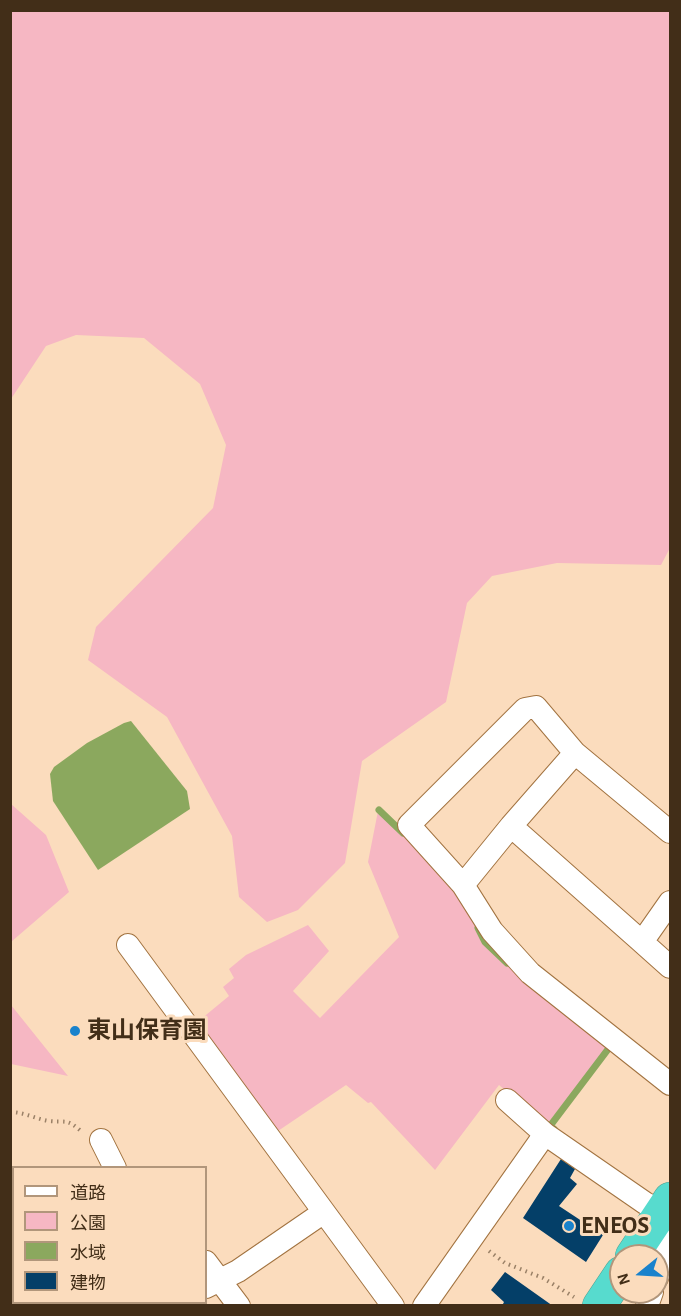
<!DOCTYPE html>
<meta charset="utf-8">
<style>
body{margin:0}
#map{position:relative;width:681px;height:1316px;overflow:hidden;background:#fbdcbd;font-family:"Alegreya Sans","Noto Sans JP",sans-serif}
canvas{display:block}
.frame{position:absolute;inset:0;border:12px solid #422e18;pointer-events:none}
.legend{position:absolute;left:12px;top:1166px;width:195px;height:138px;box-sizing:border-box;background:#fbdcbd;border:2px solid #b1967b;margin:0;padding:8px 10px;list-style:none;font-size:18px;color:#422e18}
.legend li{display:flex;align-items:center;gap:12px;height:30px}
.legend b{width:30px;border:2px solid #b1967b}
.north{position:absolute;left:609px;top:1244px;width:60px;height:60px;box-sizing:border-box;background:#fbdcbd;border:2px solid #b1967b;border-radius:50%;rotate:252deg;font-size:16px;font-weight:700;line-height:24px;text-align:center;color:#422e18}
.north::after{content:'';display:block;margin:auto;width:21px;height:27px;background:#1982cc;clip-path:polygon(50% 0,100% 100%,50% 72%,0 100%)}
</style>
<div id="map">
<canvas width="681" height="1316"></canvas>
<div class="frame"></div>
<ul class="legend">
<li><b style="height:8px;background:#fff"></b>道路</li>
<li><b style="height:16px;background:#f6b7c3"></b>公園</li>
<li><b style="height:16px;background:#8ba85e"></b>水域</li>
<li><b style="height:16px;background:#043f68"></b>建物</li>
</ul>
<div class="north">N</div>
</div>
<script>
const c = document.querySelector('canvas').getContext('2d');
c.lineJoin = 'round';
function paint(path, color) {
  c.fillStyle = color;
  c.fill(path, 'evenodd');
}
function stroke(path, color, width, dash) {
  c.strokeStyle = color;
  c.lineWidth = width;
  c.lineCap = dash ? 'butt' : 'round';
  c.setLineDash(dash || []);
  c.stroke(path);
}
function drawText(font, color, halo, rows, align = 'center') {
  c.font = font + ' "Alegreya Sans","Noto Sans JP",sans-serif';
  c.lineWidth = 6;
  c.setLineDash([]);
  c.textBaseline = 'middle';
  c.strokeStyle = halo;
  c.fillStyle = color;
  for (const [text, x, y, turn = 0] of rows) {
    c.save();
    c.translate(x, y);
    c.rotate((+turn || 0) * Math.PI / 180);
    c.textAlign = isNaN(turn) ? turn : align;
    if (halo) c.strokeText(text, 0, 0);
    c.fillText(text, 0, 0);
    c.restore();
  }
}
const green = new Path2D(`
 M11 10 670 11V548L661 565 557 563 492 576 467 603 446 702 362 761 345 863 298 910 267 922 239 897 232 836 167 717 88 660 96 627 213 508 226 445 200 384 144 338 76 335 46 346 11 399Z
 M11 804 46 835 69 892 11 942Z
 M378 811 444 875 457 891 485 943 528 986 561 1004 610 1044 546 1126 499 1085 435 1170 371 1102 368 1103 346 1085 275 1133 195 1024 229 996 223 987 234 978 229 969 246 955 308 925 329 951 293 991 320 1018 399 937 368 862Z
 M10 1005H11L68 1076 11 1064Z`);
const water = new Path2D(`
 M131 721 187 791 190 809 98 870 53 801 50 774 54 767 87 743 124 723Z`);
const stream = new Path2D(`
 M379 810 403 833
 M478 928 485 942 507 963
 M554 1129 550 1126 612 1044`);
const building = new Path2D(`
 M561 1159 575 1169 570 1178 577 1184 559 1206 603 1235 586 1262 523 1218Z
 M505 1272 553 1306H502L504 1302 491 1290Z
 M26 1302H56V1306H26Z`);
const path = new Path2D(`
 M10 1112C24 1112 36 1119 49 1121 67 1123 66 1118 81 1131
 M10 1213 14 1222
 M10 1232 14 1231
 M489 1251 505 1263 543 1278 574 1297`);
const minor = new Path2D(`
 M536 707 575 753 511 826 463 885 409 825 525 709Z
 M575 753 670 832
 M511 826 642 942 670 902
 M463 885 492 931 530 973 670 1084
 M642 942 670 967
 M128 945 393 1306
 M507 1100 545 1134
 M101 1140 115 1168
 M654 1224 666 1253 657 1278
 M206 1262 239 1306
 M206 1287 238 1271 324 1212
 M141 1306 152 1302
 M424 1306 545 1134 645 1203 662 1212
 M647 1306 652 1292`);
const highway = new Path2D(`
 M632 1256 670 1199
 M599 1306 621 1273`);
const markers = [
 [75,1031,6,"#1982cc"],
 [569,1226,6,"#1982cc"]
];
const poiNames = [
 ["東山保育園",87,1031],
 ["ENEOS",581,1226]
];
paint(green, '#f6b7c3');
paint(water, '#8ba85e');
stroke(stream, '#8ba85e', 7);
paint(building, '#043f68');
stroke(minor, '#a27340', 24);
stroke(highway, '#509e8e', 34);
stroke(path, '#9a8167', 4, [1.5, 4.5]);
stroke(minor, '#fff', 22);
stroke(highway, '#57dbce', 33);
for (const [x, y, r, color] of markers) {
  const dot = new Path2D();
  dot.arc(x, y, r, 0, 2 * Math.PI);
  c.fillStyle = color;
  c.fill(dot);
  stroke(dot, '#fbdcbd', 2);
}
drawText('bold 24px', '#422e18', '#fbdcbd', poiNames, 'left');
</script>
